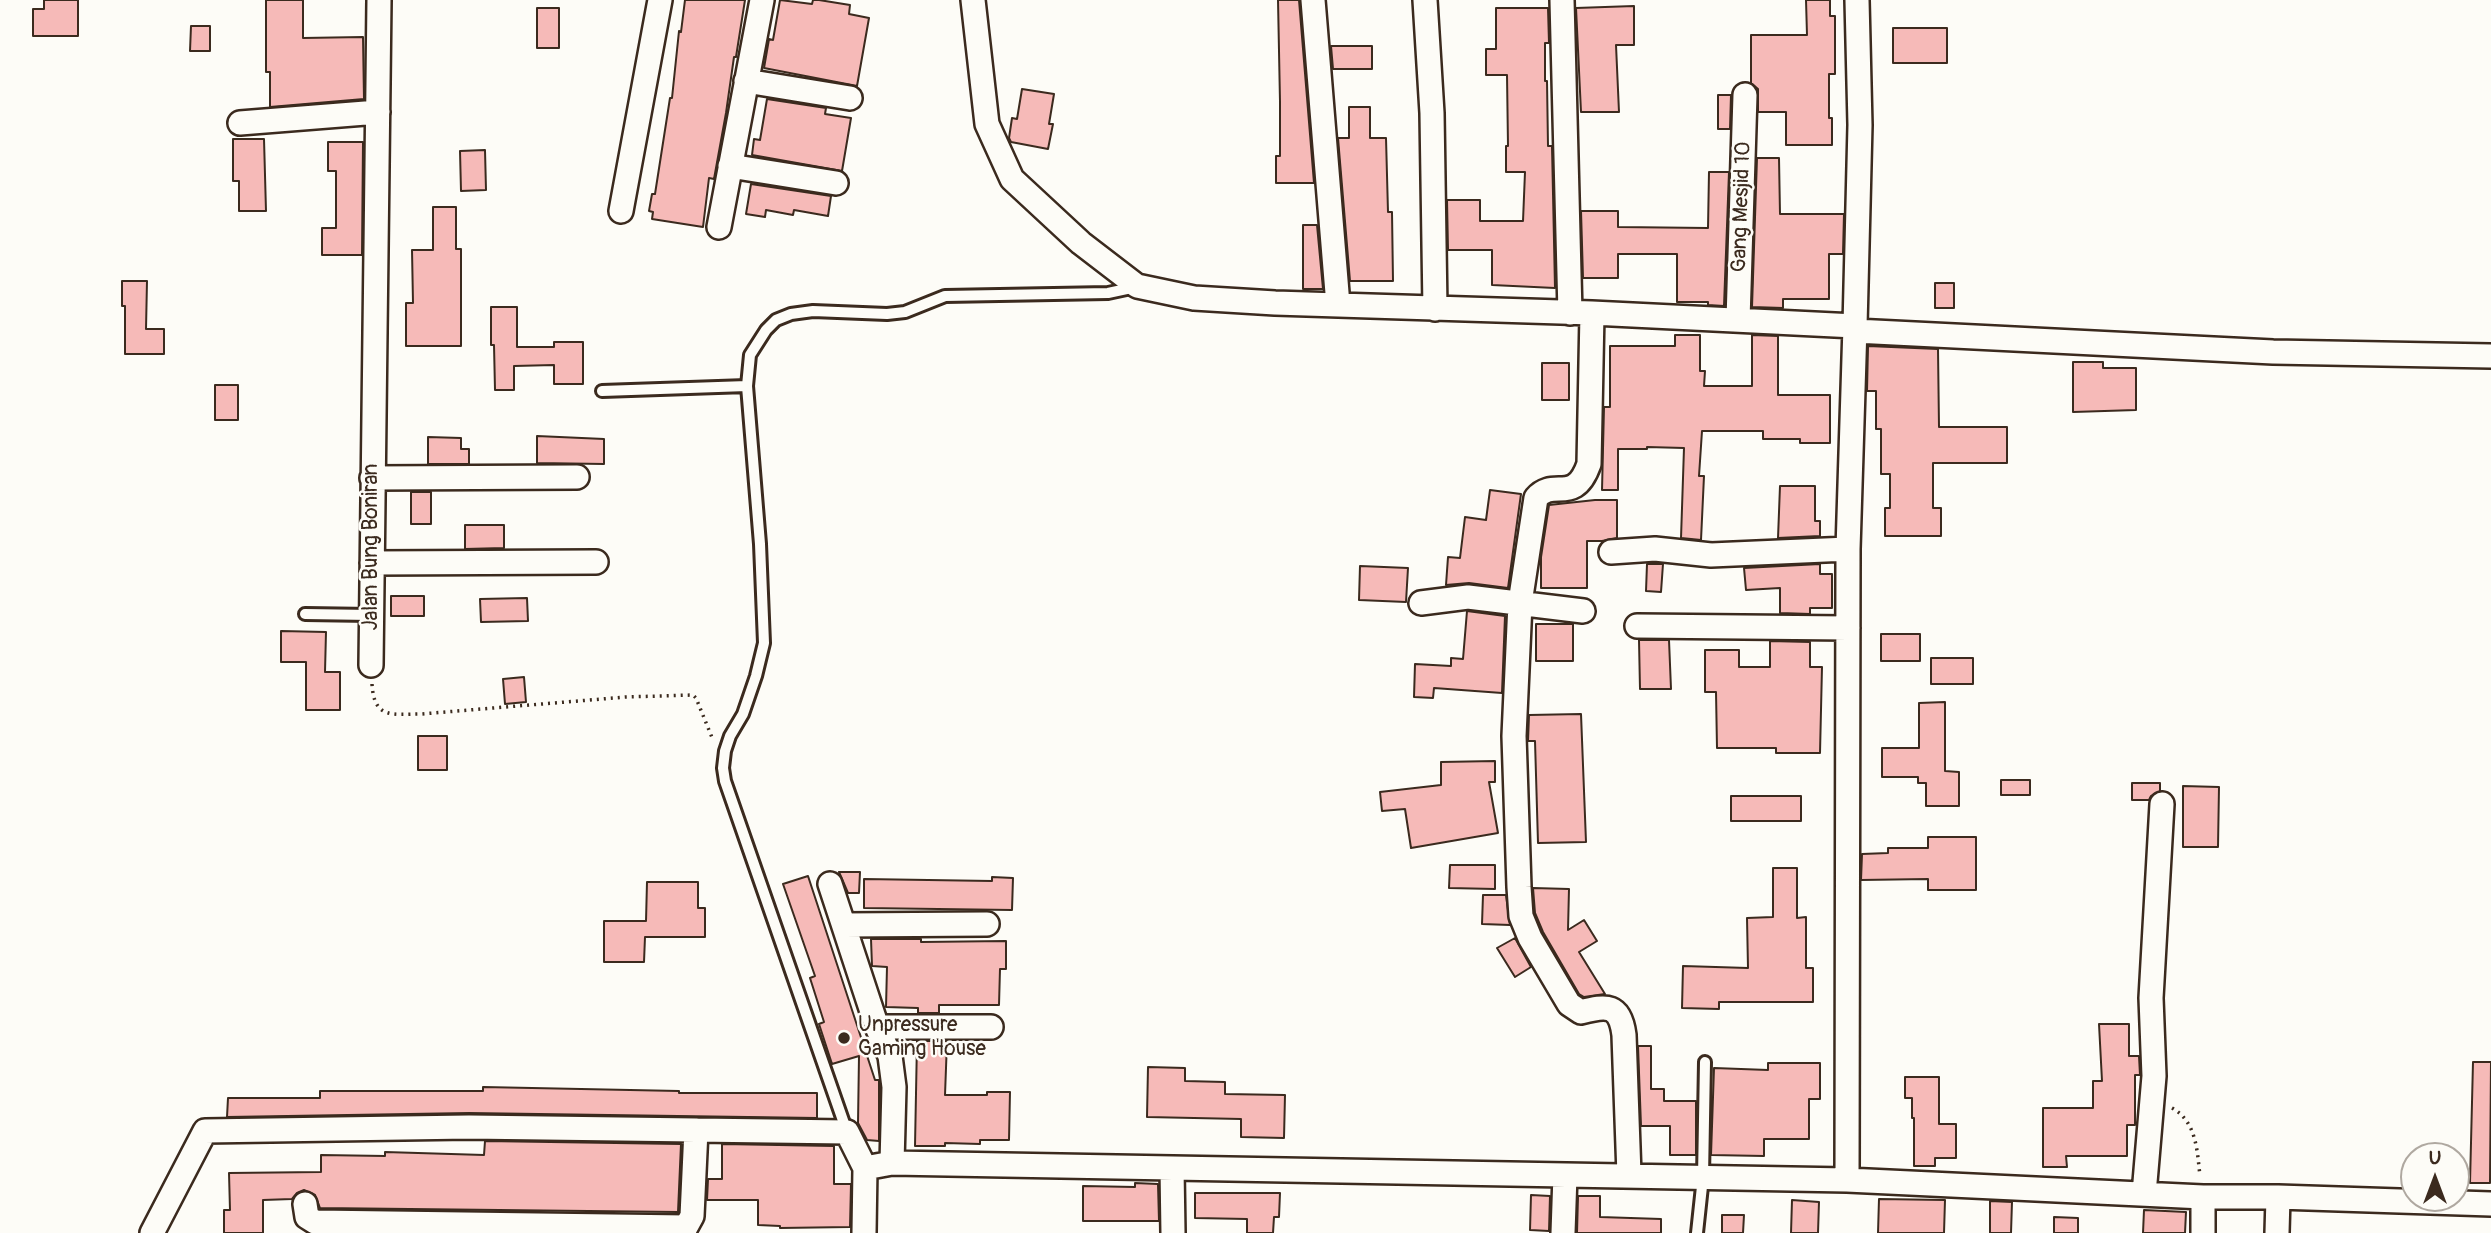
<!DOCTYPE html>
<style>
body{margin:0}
#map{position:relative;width:2491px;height:1233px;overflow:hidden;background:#fdfcf7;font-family:Pangolin,sans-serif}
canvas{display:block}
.north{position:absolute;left:2400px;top:1142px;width:70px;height:70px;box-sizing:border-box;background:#fdfcf7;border:2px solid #afa8a0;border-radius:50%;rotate:0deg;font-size:19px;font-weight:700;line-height:28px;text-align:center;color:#3b2a1e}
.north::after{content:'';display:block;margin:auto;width:24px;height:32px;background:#3b2a1e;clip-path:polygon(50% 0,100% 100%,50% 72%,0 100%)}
</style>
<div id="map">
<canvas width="2491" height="1233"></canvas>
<div class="north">U</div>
</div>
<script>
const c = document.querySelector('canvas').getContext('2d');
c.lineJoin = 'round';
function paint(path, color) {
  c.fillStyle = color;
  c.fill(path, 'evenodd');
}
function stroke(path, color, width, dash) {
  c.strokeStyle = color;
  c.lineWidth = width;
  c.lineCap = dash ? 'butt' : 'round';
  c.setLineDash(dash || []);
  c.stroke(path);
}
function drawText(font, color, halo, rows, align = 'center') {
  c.font = font + ' Pangolin,sans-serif';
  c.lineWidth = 5;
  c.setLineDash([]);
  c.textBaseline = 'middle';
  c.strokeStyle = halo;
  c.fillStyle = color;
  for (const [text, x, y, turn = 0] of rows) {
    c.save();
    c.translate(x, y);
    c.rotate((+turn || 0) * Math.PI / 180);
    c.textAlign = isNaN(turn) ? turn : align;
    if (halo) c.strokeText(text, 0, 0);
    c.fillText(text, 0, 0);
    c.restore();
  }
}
const building = new Path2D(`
 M44 0H78V36H33V9H44Z
 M266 0H303V38L363 37 364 99 270 107V72H266Z
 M685 0H745L736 57H734L726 113 714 179 709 178 703 227 652 219 653 212 649 211 652 194H655L670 98H672L679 31 681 32Z
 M780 0 812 4 813 0H819L850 5 849 14 869 18 857 86 764 68 769 39 773 40Z
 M1278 0H1299L1314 183H1276V156H1280V102Z
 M1806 0H1830V16H1835V74H1829V118H1832V145H1786V112H1758V89L1751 83V35H1807Z
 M1634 6V45H1616L1619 112H1581L1576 8Z
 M537 8H559V48H537Z
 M1496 8H1548L1549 43H1545V81H1547L1548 146H1552L1555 288 1492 285V250H1448L1447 200H1480V221H1523L1525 172H1506V146H1508L1507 75H1486V49H1496Z
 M191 26H210V51H190Z
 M1893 28H1947V63H1893Z
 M1331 46H1372V69H1333Z
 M1022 89 1054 94 1049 124H1053L1048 149 1011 142 1009 138 1012 118 1017 119Z
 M1718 95H1731L1730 129H1718Z
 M767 99 826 108 825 114 851 118 842 171 752 155 754 139 760 140Z
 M1349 107H1370V138H1386L1388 212H1392L1393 281H1350L1338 138H1349Z
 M233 139H264L266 211H239V181H233Z
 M328 142H363L362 255H322V228H336V171H328Z
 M485 150 486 190 461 191 460 151Z
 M1757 158H1779L1780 214H1844L1843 254H1829V299H1783V308L1752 307Z
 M1709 172H1729L1724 306 1708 305V302H1677V254H1618V278H1583L1581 211H1618V227L1708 228Z
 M751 184 831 196 828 216 794 210 793 215 766 210 765 217 746 214Z
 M433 207H456V249H461V346H406V303H413L412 250H433Z
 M1303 225H1317L1323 289H1303Z
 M122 281H147L146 329H164V354H125V306H122Z
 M1935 283H1954V308H1935Z
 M491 307H517V347H554V342H583V384H554V365L514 366V390H495L494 345H491Z
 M1675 335H1700V371H1705L1704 386H1752V335L1778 336V395H1830V443H1800V439H1763V431H1702L1699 476H1704L1701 540 1681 538 1684 448 1647 447V449H1618V490H1602L1604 407H1610V346H1675Z
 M1868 346 1938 349 1939 427H2007V463H1933V508H1941V536H1885V508H1890V474H1881V429H1876V391H1867Z
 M2073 362H2103V368H2136V410L2073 412Z
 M1542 363H1569V400H1542Z
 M215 385H238V420H215Z
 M537 436 604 439V464L537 463Z
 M428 437 461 438V449H469V464H428Z
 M1780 486H1815V521H1820V536L1778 538Z
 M1490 490 1521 494 1508 588 1469 583 1446 585 1448 557 1460 558 1465 517 1486 520Z
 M411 492H431V524H411Z
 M1595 500H1617V538L1602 541H1587V588H1541V557L1549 505Z
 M465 525H504V548L465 549Z
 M1647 564H1663L1661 592 1646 591Z
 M1820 564V574H1832V608H1810V614L1780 613V588L1746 590 1744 568Z
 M1360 566 1408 568 1406 602 1359 600Z
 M391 596H424V616H391Z
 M527 598 528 621 481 622 480 599Z
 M1467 611 1505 616 1502 693 1434 688 1433 698 1414 697 1415 664 1451 666V658L1463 659Z
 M1536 624H1573V661H1536Z
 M281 631 326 632 325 672H340V710H306V662H281Z
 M1881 634H1920V661H1881Z
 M1639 640H1669L1671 689H1640Z
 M1770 641 1810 642V667H1822L1820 753H1776V748H1717L1716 692H1705V650H1739V667H1770Z
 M1931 658H1973V684H1931Z
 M524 677 526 702 505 704 503 679Z
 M1945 702V771L1959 772V806H1926V783H1918V777H1882V748H1919V703Z
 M1581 714 1586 842 1538 843 1535 741H1528L1529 715Z
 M418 736H447V770H418Z
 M1495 761V782H1489L1498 833 1411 848 1405 809 1382 811 1380 792 1441 785V762Z
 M2001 780H2030V795H2001Z
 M2132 783H2160V791L2151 796 2149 800H2132Z
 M2183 786 2219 787 2218 847H2183Z
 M1731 796H1801V821H1731Z
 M1928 837H1976V890H1928V879L1861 880 1862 854 1888 853V848H1928Z
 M1450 865H1495V889L1449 888Z
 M1773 868H1797V918L1806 917V968H1813V1002H1719V1009L1682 1008 1683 966 1748 968 1747 918 1773 917Z
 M839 872H860L859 893H848Z
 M808 876 875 1080H879V1141L867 1140 858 1123 859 1056 832 1064 819 1024 824 1022 810 978 815 976 783 884Z
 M992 877 1013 878 1012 910 864 908V879L992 881Z
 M647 882H698V908H705V937H645L644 962H604V921H646Z
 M1533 888 1569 889 1568 930 1584 920 1597 941 1579 952 1605 994 1584 997 1579 994 1543 932 1535 913Z
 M1483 895H1506L1510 925 1482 924Z
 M1515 938 1531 967 1515 977 1497 948Z
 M871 939H921V942L1006 941V969H1000L999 1005H939V1013H918V1008L886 1007 887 967 872 966Z
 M2099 1024H2129V1056H2139L2140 1075H2135V1125H2127V1156H2066L2067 1167H2043V1108H2093V1081H2102Z
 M917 1041H947L945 1095H987V1092H1010L1009 1140H980V1144L945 1143V1146H915Z
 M1638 1046H1651V1089H1664V1101H1696V1155H1670V1126H1641Z
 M2473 1062H2491L2490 1183H2470Z
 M1768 1063H1820V1099H1809V1139H1764V1156L1711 1155 1714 1068 1768 1070Z
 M1148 1067 1185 1068V1081L1225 1082V1094L1285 1095 1284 1138 1241 1137V1119L1147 1117Z
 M1905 1077H1939V1124H1956V1158H1935V1166H1914V1118H1912V1098H1905Z
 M483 1087 679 1091V1093H817V1118L469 1113 227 1117 228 1098H320V1091H483Z
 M485 1141 681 1144 678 1212 320 1208 315 1195 304 1190 297 1193 292 1199 263 1200V1233H224V1210H230L229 1173 321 1172V1155L385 1156V1152L484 1155Z
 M722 1144 834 1146V1184H851L850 1227 780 1228V1226L758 1225V1200H707L708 1179H722Z
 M1135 1183 1158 1184 1159 1221H1083V1186L1135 1187Z
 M1195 1193H1280L1279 1217H1274L1273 1233H1247V1219L1195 1218Z
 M1531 1195 1550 1196 1549 1231 1530 1230Z
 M1578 1196H1600V1217L1661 1219V1233H1577Z
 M1879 1199 1945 1200 1944 1233H1878Z
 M1792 1200 1819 1202 1818 1233H1791Z
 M1990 1201 2012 1202 2011 1233H1990Z
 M2144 1210 2186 1212 2185 1233H2143Z
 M1722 1215H1744L1743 1233H1722Z
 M2054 1217 2078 1218V1233H2054Z`);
const path = new Path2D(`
 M372 684C374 720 393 714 421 714L626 697 693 695 696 698 713 740
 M2172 1108C2197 1122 2197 1151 2200 1176`);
const lane = new Path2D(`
 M602 391 747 386
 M305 614 371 615
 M847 1132 725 781 723 768 725 751 730 736 743 714 756 676 764 643 760 544 747 386 750 355 766 330 776 320 791 314 813 311 887 314 905 312 945 296 1108 293 1136 287
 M1697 1233 1703 1177 1705 1062`);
const street = new Path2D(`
 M973 0 987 124 1012 179 1081 243 1137 286 1194 298 1275 303 1592 313 1855 326 1848 549 1847 1180 2203 1197H2278L2491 1204
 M1313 0 1338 305
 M1425 0 1432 113 1435 309
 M1562 0 1570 313
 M746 81 850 98
 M240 123 378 112
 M730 166 836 183
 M621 211 660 0
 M719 227 762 0
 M1592 313 1589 464C1574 506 1554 477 1536 498L1520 603 1514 736 1519 887 1521 916 1530 938 1569 1004 1581 1012C1607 1005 1620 1004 1624 1035L1629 1175
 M1738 320 1745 95
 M1855 326 1860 125 1857 0
 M1855 331 2273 352 2491 356
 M372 478 577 477
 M1611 552 1655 549 1711 555 1848 549
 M372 563 596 562
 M1421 603 1468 597 1583 611
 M1637 626 1848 628
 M371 665 379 0
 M830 884 877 1027 890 1056 894 1087 892 1163
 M844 925 987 924
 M877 1027H991
 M1172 1168 1173 1233
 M2144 1194 2154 1076 2151 998 2162 804
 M305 1204 307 1217 315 1222 686 1227 692 1216 696 1130
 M152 1233 205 1131 469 1127 847 1132 865 1168
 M864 1233 865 1168 892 1163 1847 1180
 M1563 1233 1565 1175
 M2203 1233V1197
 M2277 1233 2278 1197`);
const markers = [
 [844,1038,7,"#3b2a1e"]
];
const streetNames = [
 ["Gang Mesjid 10",1742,207,-88],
 ["Jalan Bung Boniran",372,547,-90]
];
const poiNames = [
 ["Unpressure",858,1026],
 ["Gaming House",858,1050]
];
paint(building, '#f6bab8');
stroke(building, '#3b2a1e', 2);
stroke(lane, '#3b2a1e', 16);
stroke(street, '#3b2a1e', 28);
stroke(path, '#3b2a1e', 3.5, [2, 5]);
stroke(lane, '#fdfcf7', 10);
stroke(street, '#fdfcf7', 23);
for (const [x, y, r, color] of markers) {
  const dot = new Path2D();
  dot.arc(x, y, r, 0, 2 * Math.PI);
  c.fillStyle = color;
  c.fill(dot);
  stroke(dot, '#fdfcf7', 2.5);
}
drawText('21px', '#3b2a1e', '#fdfcf7', streetNames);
drawText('21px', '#3b2a1e', '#fdfcf7', poiNames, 'left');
</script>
